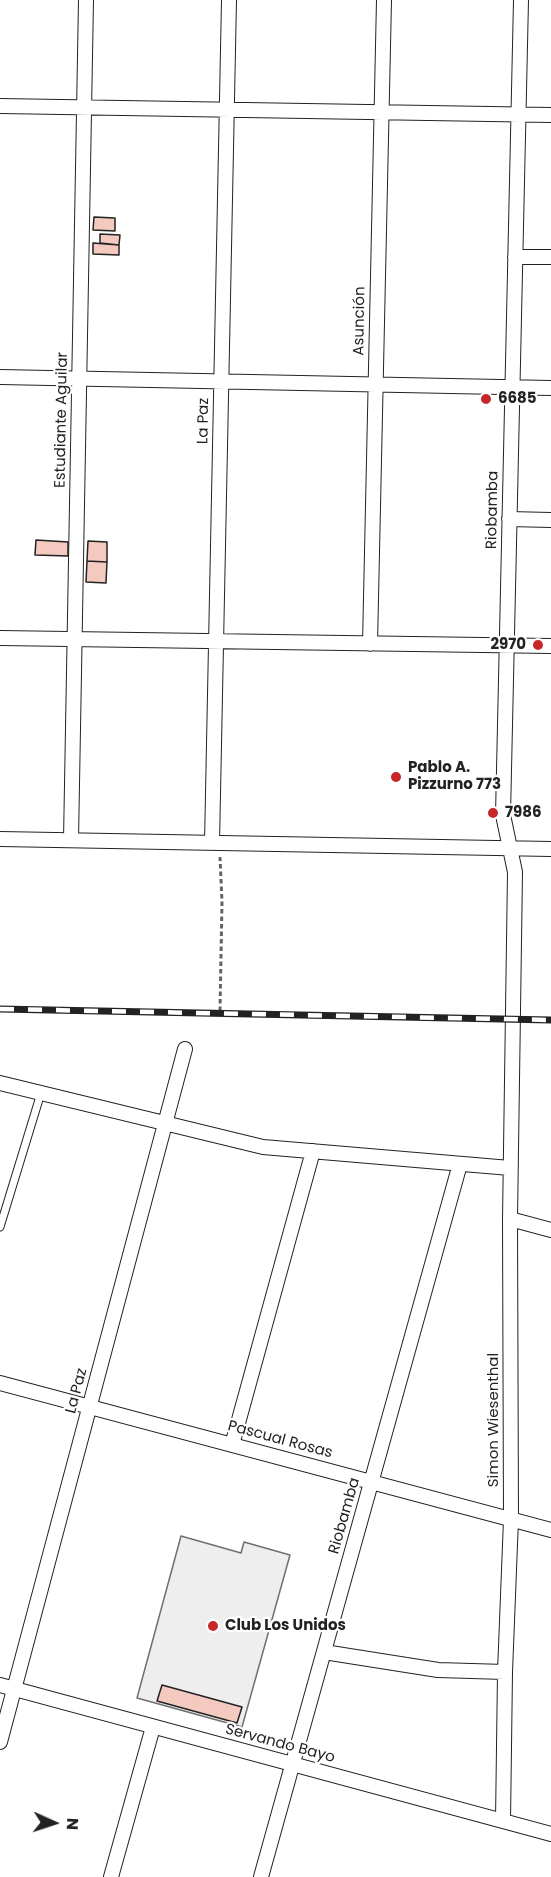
<!DOCTYPE html>
<meta charset="utf-8">
<style>
body{margin:0}
#map{position:relative;width:551px;height:1877px;overflow:hidden;background:#fff;font-family:Poppins,sans-serif}
canvas{display:block}
.north{position:absolute;left:24px;top:1793px;width:60px;height:60px;-webkit-text-stroke:4px #fff;paint-order:stroke;rotate:93deg;font-size:16px;font-weight:700;line-height:24px;text-align:center;color:#222}
.north::after{content:'';display:block;margin:auto;width:21px;height:27px;background:#222;clip-path:polygon(50% 0,100% 100%,50% 72%,0 100%)}
</style>
<div id="map">
<canvas width="551" height="1877"></canvas>
<div class="north">N</div>
</div>
<script>
const c = document.querySelector('canvas').getContext('2d');
c.lineJoin = 'round';
function paint(path, color) {
  c.fillStyle = color;
  c.fill(path, 'evenodd');
}
function stroke(path, color, width, dash) {
  c.strokeStyle = color;
  c.lineWidth = width;
  c.lineCap = dash ? 'butt' : 'round';
  c.setLineDash(dash || []);
  c.stroke(path);
}
function drawText(font, color, halo, rows, align = 'center') {
  c.font = font + ' Poppins,sans-serif';
  c.lineWidth = 4.5;
  c.setLineDash([]);
  c.textBaseline = 'middle';
  c.strokeStyle = halo;
  c.fillStyle = color;
  for (const [text, x, y, turn = 0] of rows) {
    c.save();
    c.translate(x, y);
    c.rotate((+turn || 0) * Math.PI / 180);
    c.textAlign = isNaN(turn) ? turn : align;
    if (halo) c.strokeText(text, 0, 0);
    c.fillText(text, 0, 0);
    c.restore();
  }
}
const green = new Path2D(`
 M181 1536 241 1553 244 1542 290 1555 242 1727 137 1698Z`);
const building = new Path2D(`
 M94 217 115 218V231L93 230Z
 M100 234 120 235 119 245 100 243Z
 M93 243 119 245V255L93 254Z
 M36 540 68 542V556L35 555Z
 M88 541 107 542V562L87 561Z
 M87 561 107 562 106 583 86 582Z
 M162 1685 242 1707 237 1723 157 1701Z`);
const path = new Path2D(`
 M220 1011 222 902 220 857`);
const service = new Path2D(`
 M0 1227 41 1093`);
const minor = new Path2D(`
 M0 106 551 115
 M515 257H551
 M0 377 551 388
 M509 519 551 520
 M0 638 551 646
 M370 644 384 0
 M0 839 551 849
 M71 840 86 0
 M212 843 229 0
 M0 1083 263 1147 510 1168
 M510 1219 551 1230
 M0 1383 551 1530
 M232 1445 313 1151
 M324 1652 438 1670 505 1672
 M0 1685 551 1834
 M0 1742 185 1049
 M503 1821 505 1672 511 1519 510 1219 515 872 503 815 521 0
 M111 1877 153 1727
 M261 1877 460 1164`);
const rail = new Path2D(`
 M0 1009 551 1020`);
const markers = [
 [486,399,6,"#c62828"],
 [538,645,6,"#c62828"],
 [396,777,6,"#c62828"],
 [493,813,6,"#c62828"],
 [213,1626,6,"#c62828"]
];
const streetNames = [
 ["Asunción",360,321,-89],
 ["Estudiante Aguilar",62,420,-89],
 ["La Paz",204,421,-89],
 ["Riobamba",493,510,-89],
 ["La Paz",77,1391,-75],
 ["Simon Wiesenthal",494,1420,-90],
 ["Pascual Rosas",280,1440,15],
 ["Riobamba",345,1516,-74],
 ["Servando Bayo",280,1744,15]
];
const poiNames = [
 ["6685",498,399],
 ["2970",526,645,"right"],
 ["Pablo A.",408,768],
 ["Pizzurno 773",408,785],
 ["7986",505,813],
 ["Club Los Unidos",225,1626]
];
paint(green, '#eee');
stroke(green, '#6f6f6f', 1.5);
paint(building, '#f3c9c0');
stroke(building, '#222', 1.5);
stroke(service, '#222', 9);
stroke(minor, '#222', 16);
stroke(path, '#646464', 3, [4.5, 3]);
stroke(service, '#fff', 7);
stroke(minor, '#fff', 14);
stroke(rail, '#222', 7);
stroke(rail, '#fff', 4.5, [14]);
for (const [x, y, r, color] of markers) {
  const dot = new Path2D();
  dot.arc(x, y, r, 0, 2 * Math.PI);
  c.fillStyle = color;
  c.fill(dot);
  stroke(dot, '#fff', 2);
}
drawText('15px', '#222', '#fff', streetNames);
drawText('bold 15px', '#222', '#fff', poiNames, 'left');
</script>
